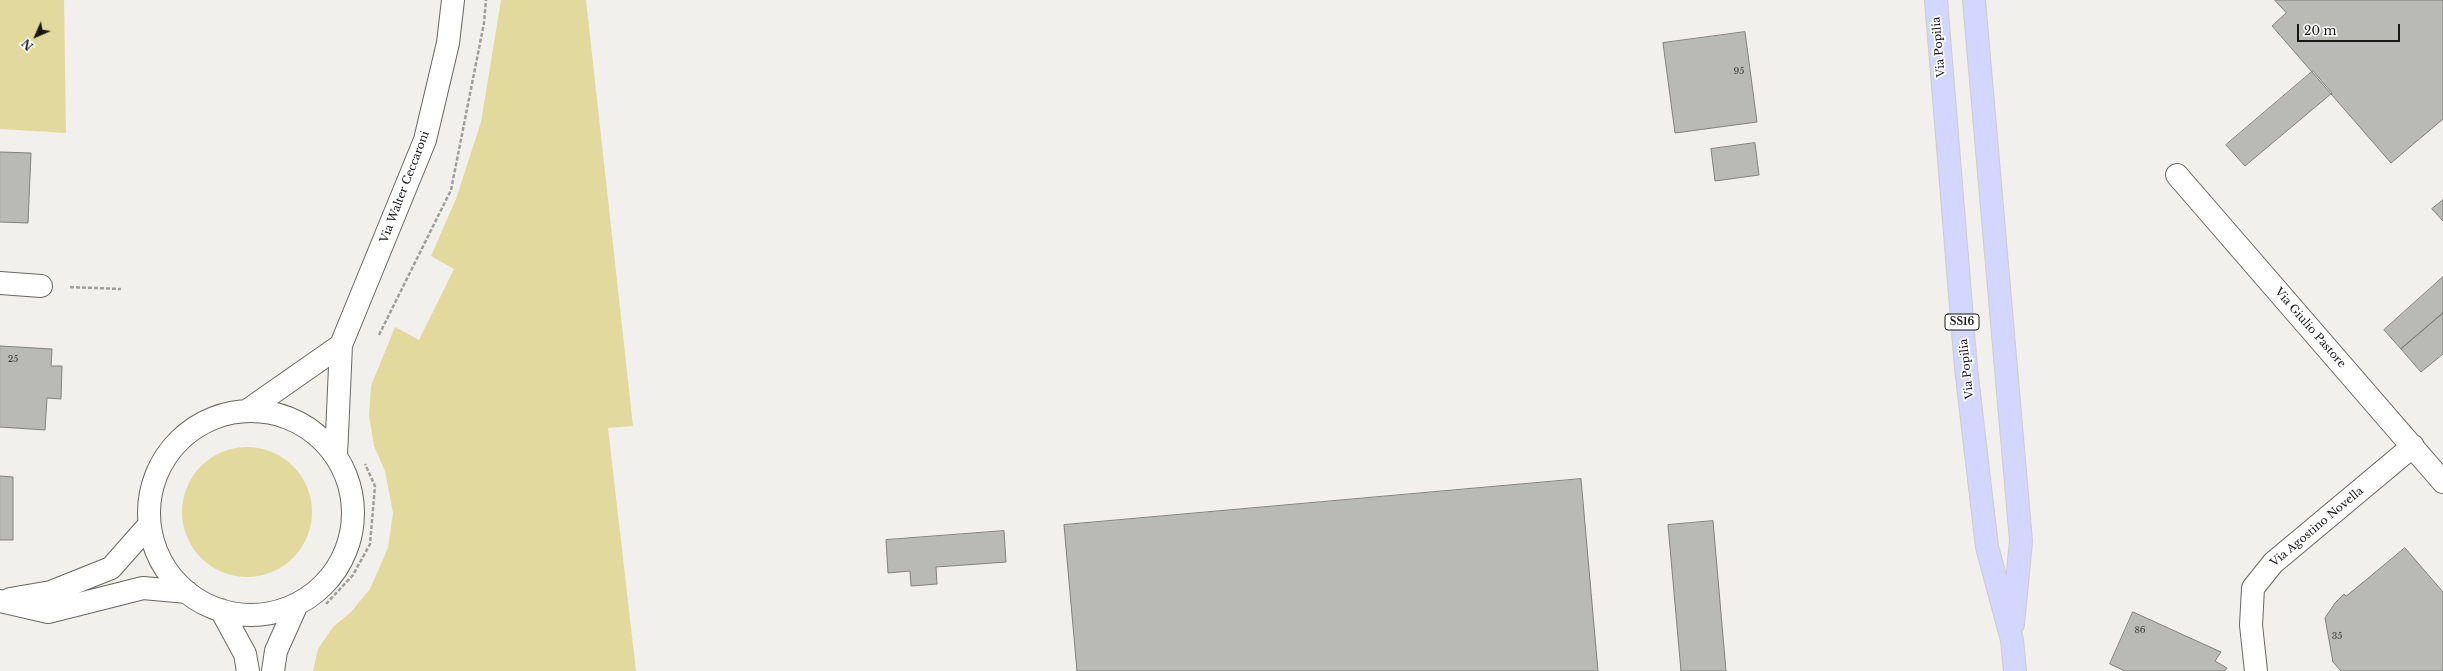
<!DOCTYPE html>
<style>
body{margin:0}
#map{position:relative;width:2443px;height:671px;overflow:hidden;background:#f1f0ec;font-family:"Libre Baskerville",serif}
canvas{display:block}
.north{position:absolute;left:16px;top:16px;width:40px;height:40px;-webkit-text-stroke:3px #fff;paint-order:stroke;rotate:225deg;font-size:11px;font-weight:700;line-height:16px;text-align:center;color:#161615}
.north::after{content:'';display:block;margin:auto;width:14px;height:18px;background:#161615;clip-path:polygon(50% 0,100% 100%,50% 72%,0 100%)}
.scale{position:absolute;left:2297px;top:24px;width:103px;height:18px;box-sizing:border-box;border:2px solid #161615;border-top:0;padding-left:5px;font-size:12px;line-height:14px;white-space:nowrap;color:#161615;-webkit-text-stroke:3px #fff;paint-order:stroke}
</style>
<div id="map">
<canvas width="2443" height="671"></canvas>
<div class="north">N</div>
<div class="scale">20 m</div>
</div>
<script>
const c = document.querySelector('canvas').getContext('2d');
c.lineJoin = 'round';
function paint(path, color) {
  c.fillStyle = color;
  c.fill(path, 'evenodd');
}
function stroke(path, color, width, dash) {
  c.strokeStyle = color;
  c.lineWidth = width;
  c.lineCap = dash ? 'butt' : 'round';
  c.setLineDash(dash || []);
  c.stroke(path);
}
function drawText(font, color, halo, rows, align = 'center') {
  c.font = font + ' "Libre Baskerville",serif';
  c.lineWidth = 3.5;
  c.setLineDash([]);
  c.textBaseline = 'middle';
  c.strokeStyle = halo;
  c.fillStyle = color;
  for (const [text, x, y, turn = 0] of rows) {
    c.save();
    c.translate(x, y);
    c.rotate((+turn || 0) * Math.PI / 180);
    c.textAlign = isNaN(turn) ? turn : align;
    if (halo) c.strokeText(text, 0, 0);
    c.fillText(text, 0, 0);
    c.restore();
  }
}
const green = new Path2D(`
 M0 0H64L66 133 0 129Z
 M501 0H586L633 426 608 428 636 671H313L318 649 333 627 351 612 370 589 388 548 393 513 385 471 374 446 369 416 371 386 395 327 419 340 454 269 431 256 456 199 481 122Z
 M182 512a65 65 0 1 1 130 0a65 65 0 1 1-130 0Z`);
const building = new Path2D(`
 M2275 0H2443V119L2391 163 2272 26 2286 13Z
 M1745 32 1757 122 1675 133 1663 43Z
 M2313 71 2332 93 2245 166 2226 145Z
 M1755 143 1759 175 1715 181 1711 149Z
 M0 152 31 153 28 223 0 222Z
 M2443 200V221L2432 209Z
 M2443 277V313L2401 349 2384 330Z
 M2443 313V354L2421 372 2401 349Z
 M0 346 52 349 51 366H62L61 399 47 398 45 430 0 427Z
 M0 476 13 477V540H0Z
 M1581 479 1598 671H1077L1064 525Z
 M1713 521 1726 671H1681L1668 525Z
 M1004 531 1006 562 936 567 937 584 911 586 910 571 888 573 886 540Z
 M2405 548 2443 592V671H2341L2333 662 2325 618 2335 603 2344 594 2346 596Z
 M2133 612 2221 652 2215 661 2227 668 2225 671H2125L2110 664Z`);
const path = new Path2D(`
 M70 287 121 289
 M379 335 451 190 484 23 486 0
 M326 604 353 575 370 544 375 486 365 464`);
const minor = new Path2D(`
 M2177 175 2443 482
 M0 283 41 286
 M248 410 341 345
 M149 513a102 102 0 1 1 204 0a102 102 0 1 1-204 0Z
 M336 456 341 345 425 140 448 43 453 0
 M10 599 51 592 111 568 149 525
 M0 601 48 612 143 588 187 592
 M221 610 245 654 248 671
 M273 671 276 651 297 604
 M2256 671 2251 625 2253 588 2273 563 2413 446`);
const major = new Path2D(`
 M1936 0 1966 368 1987 547 2012 640 2015 671
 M1974 0 2021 541 2013 624`);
const numberNames = [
 ["95",1739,71],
 ["25",13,359],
 ["86",2140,630],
 ["35",2337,636]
];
const shields = [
 [1962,322,34]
];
const shieldNames = [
 ["SS16",1962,322]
];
const streetNames = [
 ["Via Popilia",1939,47,-95],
 ["Via Walter Ceccaroni",405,187,-69],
 ["Via Giulio Pastore",2310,328,49],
 ["Via Popilia",1967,369,-96],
 ["Via Agostino Novella",2317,527,-40]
];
paint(green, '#e2d99d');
paint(building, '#b9b9b5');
stroke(building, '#81817d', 1);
stroke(minor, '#676763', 24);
stroke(major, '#ccc', 24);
stroke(path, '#9f9e9b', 2.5, [4, 2]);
stroke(minor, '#fff', 22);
stroke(major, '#d3d6fe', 22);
drawText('9px', '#3f3f3d', null, numberNames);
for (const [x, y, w] of shields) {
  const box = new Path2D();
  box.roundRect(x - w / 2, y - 8, w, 16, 3);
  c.fillStyle = '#fff';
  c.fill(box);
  stroke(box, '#161615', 1);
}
drawText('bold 10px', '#161615', null, shieldNames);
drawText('11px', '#161615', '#fff', streetNames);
</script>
